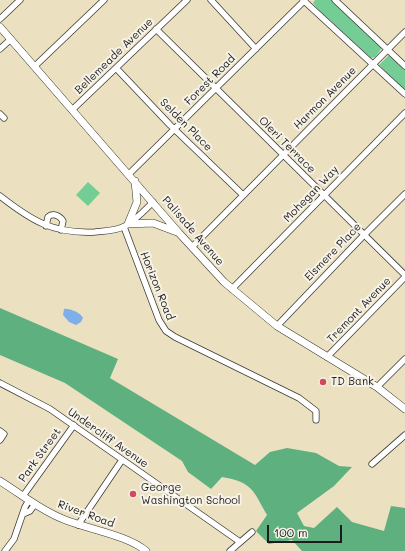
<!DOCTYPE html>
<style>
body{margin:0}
#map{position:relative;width:405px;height:551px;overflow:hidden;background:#ebe1c1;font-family:Mali,sans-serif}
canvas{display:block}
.scale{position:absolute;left:267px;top:525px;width:75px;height:18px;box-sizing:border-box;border:2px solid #1c1c1c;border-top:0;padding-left:5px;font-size:12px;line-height:14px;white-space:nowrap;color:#1c1c1c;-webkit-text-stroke:3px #f7f3e8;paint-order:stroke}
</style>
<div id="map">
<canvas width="405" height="551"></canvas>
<div class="scale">100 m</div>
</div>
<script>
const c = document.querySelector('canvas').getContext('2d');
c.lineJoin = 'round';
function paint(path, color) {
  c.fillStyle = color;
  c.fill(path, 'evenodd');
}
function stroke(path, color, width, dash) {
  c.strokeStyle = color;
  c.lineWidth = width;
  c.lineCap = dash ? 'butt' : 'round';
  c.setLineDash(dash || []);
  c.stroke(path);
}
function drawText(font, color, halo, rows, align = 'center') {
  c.font = font + ' Mali,sans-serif';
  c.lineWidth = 4;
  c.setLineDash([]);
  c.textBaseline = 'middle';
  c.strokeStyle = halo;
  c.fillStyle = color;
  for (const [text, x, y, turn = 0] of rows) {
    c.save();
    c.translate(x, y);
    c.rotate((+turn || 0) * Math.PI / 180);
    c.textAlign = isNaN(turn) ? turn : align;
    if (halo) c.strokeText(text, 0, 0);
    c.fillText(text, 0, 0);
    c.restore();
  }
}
const green = new Path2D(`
 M315 0H332L382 48 375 57 371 58 317 8 313 3Z
 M389 55 405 69V90L379 65Z
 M88 182 100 193 88 206 76 195Z`);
const forest = new Path2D(`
 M0 308 118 359 110 378 255 465 270 452 287 448 316 453 339 466 352 467 334 486 297 513 304 526 314 528 337 507 352 522 384 531 391 506 405 508V551H302L292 540 269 544 256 531 267 515C253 490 252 482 222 477L211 489 188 472 182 461 65 383 0 355Z`);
const water = new Path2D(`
 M64 309C69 308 81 313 83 318L81 322 76 325 69 322 63 315Z`);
const minor = new Path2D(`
 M211 0 256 49
 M303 0 405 94
 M335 0 405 66
 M0 19 20 0
 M156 29 405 275
 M0 49 11 39
 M35 66 104 0
 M116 68 170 125 243 195
 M72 110 187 0
 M0 114 4 118
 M129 174 305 0
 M0 196C32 221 53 234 95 232 105 231 116 231 125 226 136 220 144 211 153 202
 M46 226 48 217C53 212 60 216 63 221L61 230
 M124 227 159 320 166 331 175 337 299 398 316 411V420
 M192 247 405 32
 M232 289 405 113
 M277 326 364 235 405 194
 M327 357 405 277
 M0 383 50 409 240 542
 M377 387 405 359
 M0 431 4 434 0 440
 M372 464 405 435
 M23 496 74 425
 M23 514 30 511 35 504
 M78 525 122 460
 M5 551 14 539 25 507 29 500
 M230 551 252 532`);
const major = new Path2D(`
 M0 27 179 233 224 282 277 326 377 387 405 409
 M128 224 153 223 177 232
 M128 224 137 202 135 181
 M0 481C21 494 40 510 63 519 87 529 127 535 146 551`);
const markers = [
 [323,382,4,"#d1495b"],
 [133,494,4,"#d1495b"]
];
const streetNames = [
 ["Bellemeade Avenue",114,56,-44],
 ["Forest Road",210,80,-45],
 ["Harmon Avenue",325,98,-45],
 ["Selden Place",186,125,45],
 ["Oleri Terrace",287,145,45],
 ["Mohegan Way",311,194,-46],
 ["Palisade Avenue",193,231,49],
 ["Elsmere Place",333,252,-46],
 ["Horizon Road",157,286,68],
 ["Tremont Avenue",359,310,-46],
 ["Undercliff Avenue",108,438,35],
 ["Park Street",40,455,-54],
 ["River Road",86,514,20]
];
const poiNames = [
 ["TD Bank",331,382],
 ["George",141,488],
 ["Washington School",141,501]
];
paint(green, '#73cd94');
paint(forest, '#5eb07e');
paint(water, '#7fafea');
stroke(minor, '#3b3a35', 7);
stroke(major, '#3b3a35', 8);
stroke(minor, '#fff', 5.5);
stroke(major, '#fff', 7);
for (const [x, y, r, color] of markers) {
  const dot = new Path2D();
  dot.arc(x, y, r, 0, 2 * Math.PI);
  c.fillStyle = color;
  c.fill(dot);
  stroke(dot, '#f7f3e8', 1.5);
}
drawText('11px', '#1c1c1c', '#f7f3e8', streetNames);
drawText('11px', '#1c1c1c', '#f7f3e8', poiNames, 'left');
</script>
